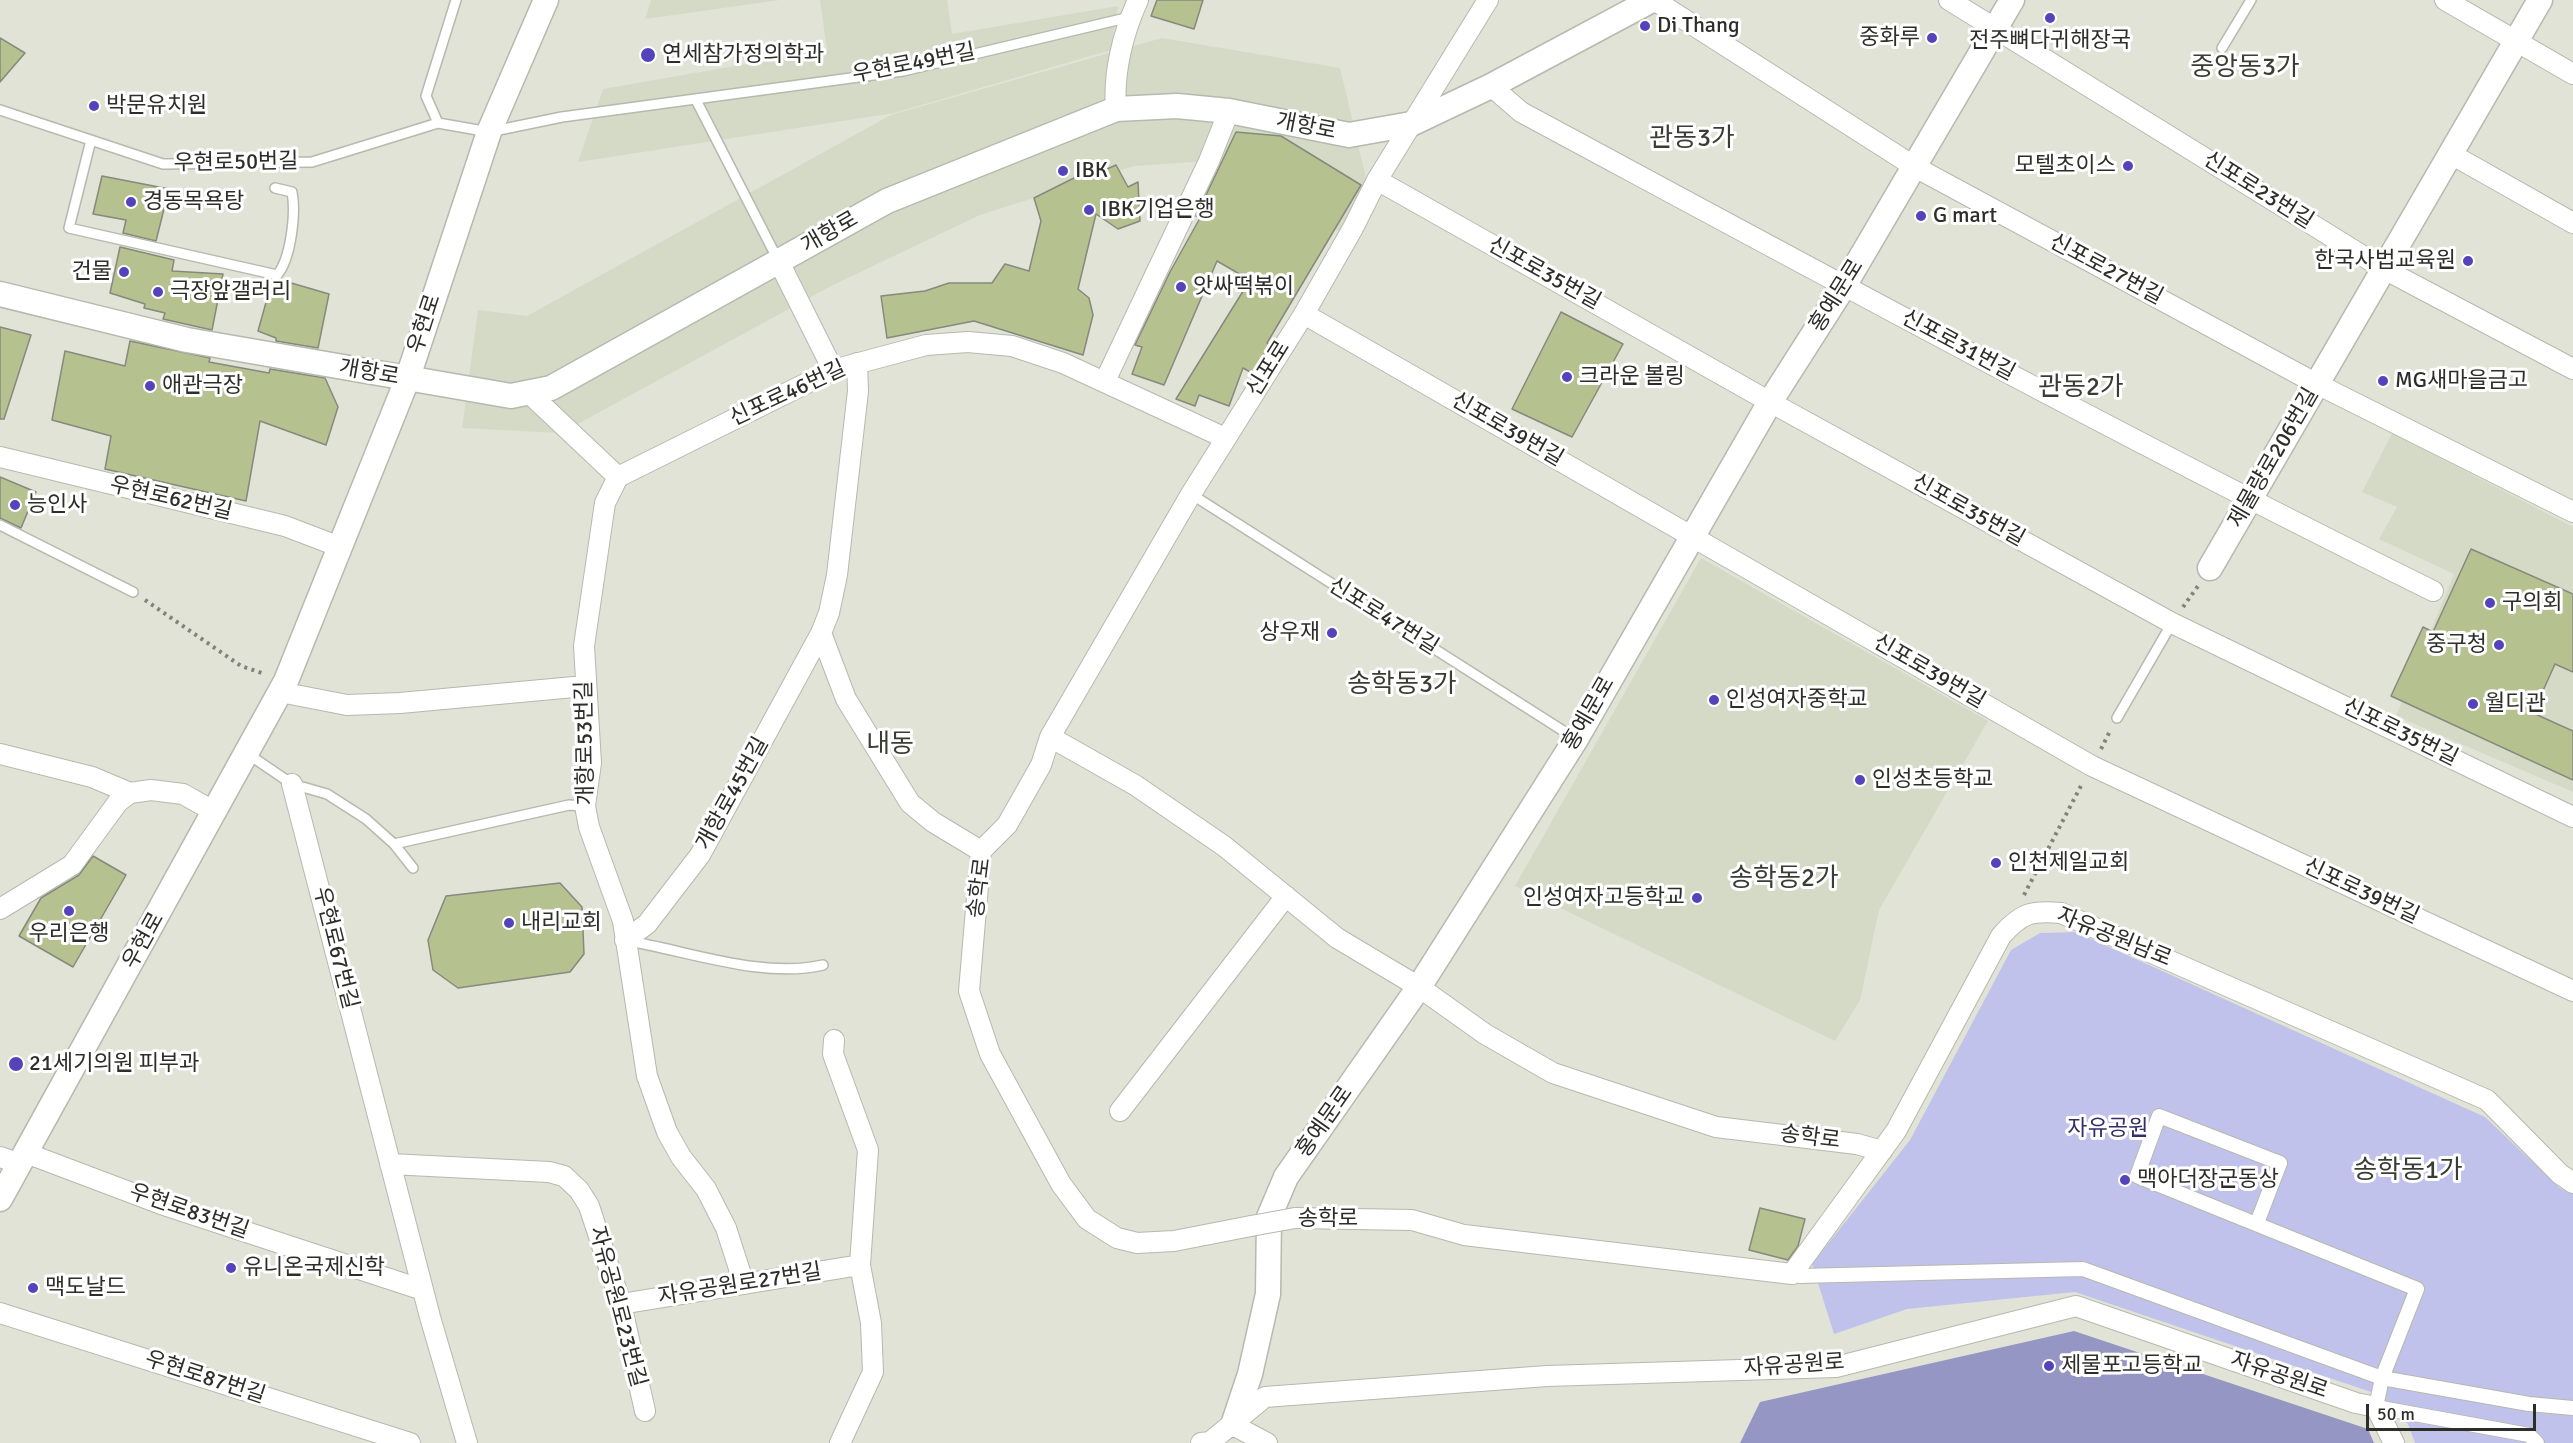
<!DOCTYPE html>
<meta charset="utf-8">
<style>
body{margin:0}
#map{position:relative;width:2573px;height:1443px;overflow:hidden;background:#e0e3d6;font-family:Signika,sans-serif}
canvas{display:block}
.scale{position:absolute;left:2366px;top:1404px;width:170px;height:27px;box-sizing:border-box;border:3px solid #2d2e29;border-top:0;padding-left:8px;font-size:18px;line-height:21px;white-space:nowrap;color:#2d2e29;-webkit-text-stroke:4px #fff;paint-order:stroke}
</style>
<div id="map">
<canvas width="2573" height="1443"></canvas>
<div class="scale">50 m</div>
</div>
<script>
const c = document.querySelector('canvas').getContext('2d');
c.lineJoin = 'round';
function paint(path, color) {
  c.fillStyle = color;
  c.fill(path, 'evenodd');
}
function stroke(path, color, width, dash) {
  c.strokeStyle = color;
  c.lineWidth = width;
  c.lineCap = dash ? 'butt' : 'round';
  c.setLineDash(dash || []);
  c.stroke(path);
}
function drawText(font, color, halo, rows, align = 'center') {
  c.font = font + ' Signika,"Noto Sans KR",sans-serif';
  c.lineWidth = 6;
  c.setLineDash([]);
  c.textBaseline = 'middle';
  c.strokeStyle = halo;
  c.fillStyle = color;
  for (const [text, x, y, turn = 0] of rows) {
    c.save();
    c.translate(x, y);
    c.rotate((+turn || 0) * Math.PI / 180);
    c.textAlign = isNaN(turn) ? turn : align;
    if (halo) c.strokeText(text, 0, 0);
    c.fillText(text, 0, 0);
    c.restore();
  }
}
const built = new Path2D(`
 M651 0H780L645 19Z
 M820 0H947L952 34 1118 6 1111 50 894 113 578 162 603 89 827 50Z
 M1162 38 1340 68 1367 182 1339 231 1209 161 1134 166 980 215 833 285 561 433 462 428 478 310 527 316 891 115Z
 M2392 433 2573 527V792L2396 716 2454 574 2379 539 2397 507 2362 492Z
 M1701 558 1988 721 1879 910 1860 1000 1835 1041 1515 886Z`);
const green = new Path2D(`
 M2076 932 2485 1117 2560 1188 2573 1194V1443H2415L2408 1424 2371 1392 2075 1292 1907 1309 1834 1334 1812 1264 1910 1140 2011 950 2040 933Z`);
const forest = new Path2D(`
 M2074 1331 2368 1429 2374 1443H1740L1760 1402Z`);
const building = new Path2D(`
 M1157 0H1203L1194 29 1151 16Z
 M0 38 25 53 0 82Z
 M1236 132 1281 136 1361 185 1267 343 1270 345 1252 373 1243 368 1229 406 1199 395 1195 406 1176 399 1250 280 1217 261 1164 385 1132 374 1142 347 1135 345 1170 272 1200 218 1196 216Z
 M1116 165 1128 187 1138 182 1140 221 1118 229 1096 214 1078 289 1089 298 1093 315 1083 355 974 321 887 338 881 296 925 291 949 283H992L1005 264 1029 271 1041 221 1034 198 1094 168 1098 173Z
 M102 176 169 189 156 241 123 233 126 220 93 214Z
 M120 247 174 260 172 271 223 274 212 330 163 319 165 313 144 308 145 304 110 293Z
 M281 280 329 294 318 348 276 341V338L258 331 272 281Z
 M1561 312 1623 344 1572 437 1512 409Z
 M0 327 31 335 4 419H0Z
 M130 341 210 358 209 362 269 373 270 369 325 378 338 407 326 445 260 421 246 501 105 469 111 436 52 420 65 351 125 366Z
 M0 477 36 492 21 528 0 518Z
 M2471 549 2573 594V672L2555 664 2533 713 2573 731V780L2391 696 2423 627 2433 632Z
 M93 856 126 875 73 967 19 936 41 898 79 875Z
 M560 883 582 907 584 954 570 972 458 988 433 970 428 940 446 896Z
 M1760 1208 1805 1219 1798 1246 1788 1260 1749 1250Z`);
const path = new Path2D(`
 M145 600 241 666 265 674
 M2183 607 2198 586
 M2101 749 2111 729
 M2024 895 2083 782`);
const service = new Path2D(`
 M456 0 426 96 438 123 489 132 562 117 903 71 1130 17
 M2222 48 2251 0
 M696 100 778 260
 M0 110 163 164 312 162 438 123
 M91 140 69 228 277 275C291 259 296 213 292 192L275 188
 M1191 494 1576 739
 M0 525 133 592
 M2117 718 2172 623
 M248 754 292 784 327 794 366 819 394 844 413 868
 M394 844 569 805 585 806
 M628 941C688 951 763 979 823 965`);
const pedestrian = new Path2D(`
 M1792 1274 1800 1276 2083 1269 2382 1378 2417 1289 2137 1176 2159 1116 2280 1163 2257 1223
 M2537 1443 2529 1435 2376 1407 2382 1378 2529 1404 2573 1408`);
const minor = new Path2D(`
 M1654 0 1915 167 2317 384 2573 512
 M1949 0 2384 269 2573 369
 M2445 0 2573 74
 M1491 86 1521 112C1824 275 2125 439 2433 591
 M1116 109C1113 73 1123 33 1138 0
 M2451 154 2573 223
 M1377 180 1770 402 2172 623 2573 817
 M779 262 833 370
 M1304 314 2092 766 2573 991
 M1105 381 1209 161 1229 111
 M529 393 618 477
 M0 457 285 526 340 547
 M618 477 605 503 584 646 591 763 585 806 589 827 623 921 647 1076 667 1132 681 1157 706 1189 726 1228 744 1284
 M618 477 833 370 926 345 968 342 1012 346 1063 363 1225 438
 M821 633 846 699 910 803 933 822 981 851
 M280 692 347 705 400 703 585 686
 M1050 737 1135 785 1224 846 1337 938 1419 987 1485 1034 1553 1073 1716 1127 1857 1144 1882 1151
 M0 754 92 777 130 793
 M292 784 430 1317 467 1443
 M0 909 72 865 118 802 130 793 151 790 183 794 215 812
 M625 940 647 924 700 855 821 633 829 613 837 575 858 391 857 363
 M834 1040 833 1054 868 1150 860 1265 871 1323 873 1372 840 1443
 M1120 1111 1286 896
 M26 1153 161 1204 423 1290
 M0 1157 20 1164
 M390 1164 549 1172 564 1176 579 1190 589 1206 621 1304 645 1411
 M1295 1218 1412 1220 1464 1235 1792 1274 1896 1131 2001 936C2021 913 2032 910 2061 913L2487 1100 2560 1174 2573 1183
 M1251 1226 1174 1241 1137 1243 1117 1238 1087 1219 1061 1184 990 1054 969 991 981 851 1007 825 1041 765 1050 737 1191 494 1304 314 1353 228 1377 180 1488 0
 M621 1304 860 1265
 M0 1313 410 1443
 M1233 1425 1267 1443
 M1201 1443 1210 1442 1265 1397 1547 1376 1836 1367 2076 1306 2356 1403 2376 1407 2394 1443`);
const tertiary = new Path2D(`
 M0 294 187 340 511 396 551 388 887 201 1116 109 1177 106 1229 111 1349 135 1411 124 1491 86 1652 0
 M2210 568 2540 0
 M0 1199 286 681 407 380 489 132 546 0
 M1233 1425 1250 1374 1268 1294 1269 1217 1286 1177 1419 987 1576 739 1770 402 1844 286 2012 0`);
const minorBridge = new Path2D(`
 M1251 1226 1295 1218`);
const markers = [
 [2050,18,6,"#5543bb"],
 [1645,26,6,"#5543bb"],
 [1932,38,6,"#5543bb"],
 [648,55,8,"#5543bb"],
 [94,106,6,"#5543bb"],
 [2128,166,6,"#5543bb"],
 [1063,171,6,"#5543bb"],
 [131,202,6,"#5543bb"],
 [1089,210,6,"#5543bb"],
 [1921,216,6,"#5543bb"],
 [2468,261,6,"#5543bb"],
 [124,272,6,"#5543bb"],
 [1181,287,6,"#5543bb"],
 [158,292,6,"#5543bb"],
 [1567,377,6,"#5543bb"],
 [2383,381,6,"#5543bb"],
 [150,386,6,"#5543bb"],
 [15,505,6,"#5543bb"],
 [2490,603,6,"#5543bb"],
 [1332,633,6,"#5543bb"],
 [2499,645,6,"#5543bb"],
 [1714,700,6,"#5543bb"],
 [2473,704,6,"#5543bb"],
 [1860,780,6,"#5543bb"],
 [1996,863,6,"#5543bb"],
 [1697,898,6,"#5543bb"],
 [69,911,6,"#5543bb"],
 [509,923,6,"#5543bb"],
 [16,1064,8,"#5543bb"],
 [2125,1180,6,"#5543bb"],
 [231,1268,6,"#5543bb"],
 [33,1288,6,"#5543bb"],
 [2049,1366,6,"#5543bb"]
];
const poiNames = [
 ["Di Thang",1657,26],
 ["중화루",1920,38,"right"],
 ["전주뼈다귀해장국",2050,41,"center"],
 ["연세참가정의학과",662,55],
 ["박문유치원",106,106],
 ["모텔초이스",2116,166,"right"],
 ["IBK",1075,171],
 ["경동목욕탕",143,202],
 ["IBK기업은행",1101,210],
 ["G mart",1933,216],
 ["한국사법교육원",2456,261,"right"],
 ["건물",112,272,"right"],
 ["앗싸떡볶이",1193,287],
 ["극장앞갤러리",170,292],
 ["크라운 볼링",1579,377],
 ["MG새마을금고",2395,381],
 ["애관극장",162,386],
 ["능인사",27,505],
 ["구의회",2502,603],
 ["상우재",1320,633,"right"],
 ["중구청",2487,645,"right"],
 ["인성여자중학교",1726,700],
 ["월디관",2485,704],
 ["인성초등학교",1872,780],
 ["인천제일교회",2008,863],
 ["인성여자고등학교",1685,898,"right"],
 ["내리교회",521,923],
 ["우리은행",69,934,"center"],
 ["21세기의원 피부과",29,1064],
 ["맥아더장군동상",2137,1180],
 ["유니온국제신학",243,1268],
 ["맥도날드",45,1288],
 ["제물포고등학교",2061,1366]
];
const streetNames = [
 ["우현로49번길",914,64,-11],
 ["개항로",1306,127,11],
 ["우현로50번길",236,163,-1],
 ["신포로23번길",2258,191,32],
 ["개항로",830,233,-30],
 ["신포로27번길",2106,270,28],
 ["신포로35번길",1544,274,29],
 ["홍예문로",1837,296,-58],
 ["우현로",425,324,-72],
 ["신포로31번길",1958,346,28],
 ["신포로",1269,369,-58],
 ["개항로",369,373,10],
 ["신포로46번길",788,394,-25],
 ["신포로39번길",1507,430,30],
 ["제물량로206번길",2274,458,-60],
 ["우현로62번길",171,499,13],
 ["신포로35번길",1968,511,29],
 ["신포로47번길",1383,617,32],
 ["신포로39번길",1929,672,30],
 ["홍예문로",1589,714,-60],
 ["신포로35번길",2400,733,26],
 ["개항로53번길",586,743,-91],
 ["개항로45번길",733,794,-61],
 ["송학로",980,888,-83],
 ["신포로39번길",2361,892,25],
 ["자유공원남로",2114,938,22],
 ["우현로",144,941,-61],
 ["우현로67번길",335,948,76],
 ["홍예문로",1325,1122,-55],
 ["송학로",1810,1138,7],
 ["우현로83번길",189,1212,19],
 ["송학로",1328,1219],
 ["자유공원로27번길",740,1285,-9],
 ["자유공원로23번길",617,1307,75],
 ["자유공원로",1794,1366,-4],
 ["자유공원로",2279,1376,19],
 ["우현로87번길",205,1378,18]
];
const parkNames = [
 ["자유공원",2108,1129]
];
const quarterNames = [
 ["중앙동3가",2245,68],
 ["관동3가",1692,139],
 ["관동2가",2081,388],
 ["송학동3가",1402,685],
 ["내동",890,745],
 ["송학동2가",1784,879],
 ["송학동1가",2408,1171]
];
paint(built, '#d5dac6');
paint(green, '#c1c2ec');
paint(forest, '#9696c4');
paint(building, '#b6c190');
stroke(building, '#86897d', 1.5);
stroke(service, '#b6b9ad', 12);
stroke(pedestrian, '#b6b9ad', 16);
stroke(minor, '#b6b9ad', 22);
stroke(tertiary, '#b6b9ad', 27);
stroke(path, '#82847c', 4, [3, 4.5]);
stroke(service, '#fff', 9);
stroke(pedestrian, '#fff', 14);
stroke(minor, '#fff', 20);
stroke(tertiary, '#fff', 24);
stroke(minorBridge, '#b6b9ad', 22, []);
stroke(minorBridge, '#fff', 20);
for (const [x, y, r, color] of markers) {
  const dot = new Path2D();
  dot.arc(x, y, r, 0, 2 * Math.PI);
  c.fillStyle = color;
  c.fill(dot);
  stroke(dot, '#fff', 2);
}
drawText('22px', '#2d2e29', '#fff', poiNames, 'left');
drawText('22px', '#2d2e29', '#fff', streetNames);
drawText('22px', '#342e68', '#fff', parkNames);
drawText('26px', '#3a3d33', '#fff', quarterNames);
</script>
